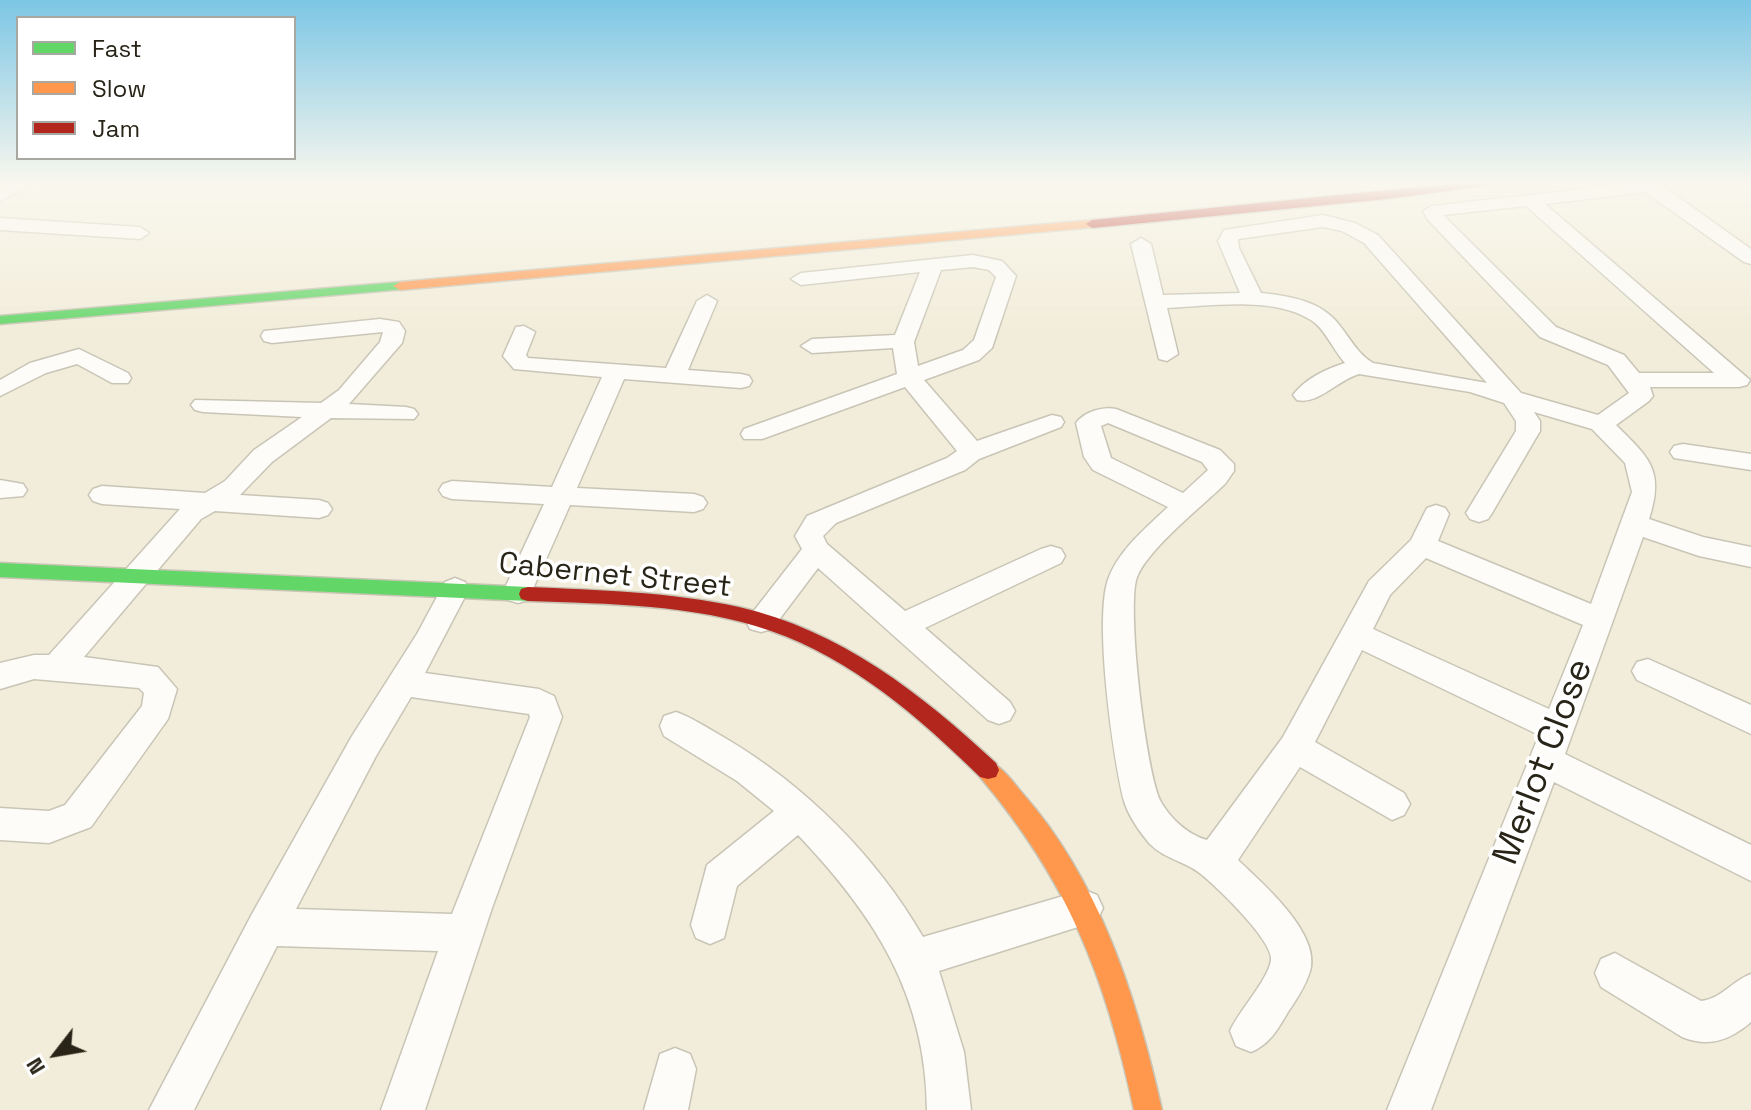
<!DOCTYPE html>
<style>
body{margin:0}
#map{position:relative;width:1751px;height:1110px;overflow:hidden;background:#f2edda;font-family:"Space Grotesk",sans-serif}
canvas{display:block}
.legend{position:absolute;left:16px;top:16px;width:280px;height:144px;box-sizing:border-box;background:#fff;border:2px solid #a9a7a2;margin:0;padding:10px 14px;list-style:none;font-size:24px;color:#282417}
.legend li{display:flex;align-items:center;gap:16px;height:40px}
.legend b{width:40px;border:2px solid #a9a7a2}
.north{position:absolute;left:16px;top:1014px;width:80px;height:80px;-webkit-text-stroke:6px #fff;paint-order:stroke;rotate:239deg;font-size:22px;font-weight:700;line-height:32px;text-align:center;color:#282417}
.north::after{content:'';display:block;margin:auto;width:28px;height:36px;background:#282417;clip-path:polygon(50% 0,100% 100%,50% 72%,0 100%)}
</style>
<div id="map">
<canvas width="1751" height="1110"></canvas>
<ul class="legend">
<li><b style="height:10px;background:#63d668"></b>Fast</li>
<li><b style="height:10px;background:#ff974d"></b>Slow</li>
<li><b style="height:10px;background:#b3261e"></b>Jam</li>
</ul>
<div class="north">N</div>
</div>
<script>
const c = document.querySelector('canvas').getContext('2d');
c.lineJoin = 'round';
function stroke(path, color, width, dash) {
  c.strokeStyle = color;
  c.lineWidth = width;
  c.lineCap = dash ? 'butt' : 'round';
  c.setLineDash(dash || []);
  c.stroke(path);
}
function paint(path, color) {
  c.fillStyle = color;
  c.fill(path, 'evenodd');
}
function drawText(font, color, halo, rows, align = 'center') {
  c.font = font + ' "Space Grotesk",sans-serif';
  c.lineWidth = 7;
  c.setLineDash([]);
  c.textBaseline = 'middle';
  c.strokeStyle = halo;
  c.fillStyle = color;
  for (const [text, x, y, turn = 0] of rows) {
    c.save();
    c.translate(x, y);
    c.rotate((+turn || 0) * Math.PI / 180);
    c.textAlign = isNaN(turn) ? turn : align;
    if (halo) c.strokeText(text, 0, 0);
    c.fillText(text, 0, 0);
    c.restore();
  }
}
const street = new Path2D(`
 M11 183H33L0 201V189Z
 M1635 183H1653L1667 189 1751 249V264L1744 262 1645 192 1545 204 1750 380 1747 385 1739 387H1650L1653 396 1649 401 1616 425C1649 458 1665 470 1649 519L1703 537 1751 547V567L1699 556 1643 537 1565 754 1751 845V881L1554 782 1431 1110H1387L1539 735 1362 650 1315 742 1404 793 1410 804 1404 815 1392 820 1300 767 1238 860C1262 883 1317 930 1311 967 1308 982 1297 999 1288 1012 1278 1029 1270 1044 1251 1052L1236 1046 1230 1031C1238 1012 1273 974 1271 957 1268 936 1218 888 1201 874 1185 861 1164 859 1149 843 1139 831 1128 815 1124 801 1113 759 1093 615 1109 577 1120 549 1147 527 1168 507L1093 470 1084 457 1076 423C1084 412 1103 406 1116 409L1220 450 1234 464V471L1225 484C1202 506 1148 549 1137 577 1126 606 1146 775 1161 802 1171 819 1188 835 1207 840L1283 737 1369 581 1411 540 1427 508 1436 505 1445 508 1449 514 1438 541 1591 604 1632 492 1625 463 1592 429 1534 412 1540 421V431L1492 513 1488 519 1479 522 1470 519 1466 513 1516 431V421L1504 403 1470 392 1359 374C1338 380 1318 405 1297 400L1293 395C1305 379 1326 369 1345 363 1334 351 1327 333 1315 323 1279 295 1209 306 1167 308L1178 354 1167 361 1159 359 1131 244 1141 238 1151 244 1163 295 1240 293 1218 241 1224 230 1323 215 1355 223 1378 235 1521 393 1598 415 1629 393 1608 365 1540 337 1428 220 1423 211 1432 206ZM1526 206 1714 373H1639L1624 355 1556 327 1443 215ZM1323 227 1342 231 1364 243 1487 383 1373 363C1358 354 1351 340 1340 326 1322 301 1290 296 1261 293L1239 248 1238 239ZM1108 423 1202 462 1208 470 1183 493 1111 458 1101 426ZM1426 558 1583 625 1549 709 1373 629 1390 595Z
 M0 218 140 227 149 233 140 239 0 230Z
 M973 255 1002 261 1016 276 992 348 979 360 924 380 977 441 1052 415 1061 417 1064 422 1061 427 979 459 965 470 836 523 823 536 827 544 905 611 1041 549 1051 546 1061 549 1065 556 1061 563 925 628 1010 702 1015 711 1010 720 999 724 988 720 818 568 772 629 761 632 750 629 746 621 802 549 795 536 807 516 947 458 957 451 905 387 762 439H744L741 434 744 429 897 374 893 348 812 353 801 346 812 339 895 335 920 272 801 285 791 279 801 273ZM973 267 989 270 996 277 974 340 963 350 918 366 914 342 941 270Z
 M707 295 717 301 688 370 741 374 749 376 752 381 749 386 741 388 624 379 577 488 694 494 703 497 707 503 703 509 694 512 570 505 528 600 518 603 508 600 503 592 544 504 452 499 443 496 439 490 443 484 452 481 552 487 602 377 514 369 503 356 516 327 524 326 535 332 526 355 528 358 666 368 697 301Z
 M380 319 399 322 405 331 402 343 349 404 406 407 414 409 418 414 414 419 331 418 272 462 240 495 319 500 328 503 332 509 328 515 319 518 215 511 201 519 84 657 158 667 177 689 168 719 91 827 49 843 0 840V808L49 811 65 805 142 706 144 693 139 688 34 679 0 689V663L34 655H49L180 509 102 504 93 501 89 495 93 489 102 486 205 493 225 481 254 450 302 417 203 412 195 410 191 405 195 400 321 403 339 390 380 342 383 332 272 343 264 341 261 336 264 331Z
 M79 349 128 373 131 378 128 383H112L77 364 46 373 0 396V380L30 363Z
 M1683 444 1751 454V470L1674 458 1670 452 1674 446Z
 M0 480 23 484 27 490 23 496 0 498Z
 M455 578 465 582 469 589 425 673 539 689 554 696 562 717 492 908 425 1110H381L438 951 277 946 194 1110H149L252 914 352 736 417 634 445 582ZM411 697 529 714 530 717 452 914 296 909 376 756Z
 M1648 659 1751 705V734L1637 680 1632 671 1637 662Z
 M676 712C693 718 709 729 725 738 805 785 876 856 923 937L1084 890 1097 895 1103 908 1097 921 939 971 964 1052 971 1110H927C926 995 875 916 798 835L737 886 724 938 710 944 696 938 691 925 707 865 774 811 737 781 664 736 660 726 664 716Z
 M1615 953 1701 1001C1721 999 1732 981 1751 974V1022C1730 1040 1709 1048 1682 1037L1601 987 1595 973 1601 959Z
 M675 1048 690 1054 696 1069 688 1110H644L660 1054Z`);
const fast = new Path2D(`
 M400 282 407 286 405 289 0 324V316Z
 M0 563 528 587 535 589 537 594 535 599 528 601 0 577Z`);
const slow = new Path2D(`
 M1092 220 1098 224 1096 227 400 290 393 286 400 282Z
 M988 761C1002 766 1013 782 1023 794 1100 881 1137 999 1162 1110H1134C1106 978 1068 881 980 777L977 770 980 763Z`);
const jam = new Path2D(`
 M1458 183H1489L1484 186 1386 199 1092 228 1086 224 1092 220Z
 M528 587C599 590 670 592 739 607 840 630 922 694 996 763L999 770 996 777 988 779 980 777C919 717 852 659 771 631 694 604 608 604 528 601L521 599 519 594 521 589Z`);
const streetNames = [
 ["Cabernet Street",615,576,6]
];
const nearStreetnames = [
 ["Merlot Close",1544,762,-69]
];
stroke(street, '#c9c5b6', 3);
stroke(fast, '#c9c5b6', 3);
stroke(slow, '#c9c5b6', 3);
stroke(jam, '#c9c5b6', 3);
paint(street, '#fdfcf9');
paint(fast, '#63d668');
paint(slow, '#ff974d');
paint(jam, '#b3261e');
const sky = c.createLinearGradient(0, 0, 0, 339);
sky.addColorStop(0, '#7cc6e5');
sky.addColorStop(0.54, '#f9f7ee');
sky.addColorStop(1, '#f9f7ee00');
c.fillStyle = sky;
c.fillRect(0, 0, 1751, 339);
drawText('30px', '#282417', '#fff', streetNames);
drawText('36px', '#282417', '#fff', nearStreetnames);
</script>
